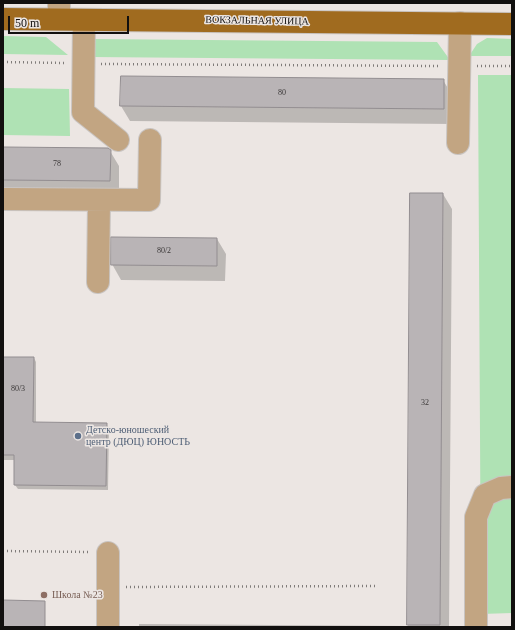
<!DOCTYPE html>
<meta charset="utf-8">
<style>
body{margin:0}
#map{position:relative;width:515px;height:630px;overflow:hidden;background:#ece6e3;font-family:"Times New Roman",serif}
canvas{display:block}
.frame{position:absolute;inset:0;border:4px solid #12100f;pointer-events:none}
.scale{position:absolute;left:8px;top:16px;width:121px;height:18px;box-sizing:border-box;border:2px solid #12100f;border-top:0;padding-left:5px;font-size:12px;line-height:14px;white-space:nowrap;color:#12100f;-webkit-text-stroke:3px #ece6e3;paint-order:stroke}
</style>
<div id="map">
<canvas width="515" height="630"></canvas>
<div class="frame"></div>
<div class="scale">50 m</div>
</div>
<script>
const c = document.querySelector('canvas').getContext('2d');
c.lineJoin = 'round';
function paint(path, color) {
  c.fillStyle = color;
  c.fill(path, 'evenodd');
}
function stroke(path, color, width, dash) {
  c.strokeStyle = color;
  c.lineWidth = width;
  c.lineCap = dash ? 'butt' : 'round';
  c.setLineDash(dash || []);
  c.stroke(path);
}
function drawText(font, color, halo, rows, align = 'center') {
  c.font = font + ' "Times New Roman",serif';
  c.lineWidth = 3;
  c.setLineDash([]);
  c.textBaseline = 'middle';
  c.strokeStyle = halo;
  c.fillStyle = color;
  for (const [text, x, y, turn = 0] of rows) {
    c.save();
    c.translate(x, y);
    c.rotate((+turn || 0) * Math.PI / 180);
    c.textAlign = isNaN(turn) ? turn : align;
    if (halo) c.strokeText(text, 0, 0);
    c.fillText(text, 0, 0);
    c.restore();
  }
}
const green = new Path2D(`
 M3 36 46 37 68 55 3 54Z
 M487 38 512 39V56H469L477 44Z
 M92 39 437 42 450 60 91 57Z
 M478 75H512V613L481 614Z
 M3 88 69 89 70 136 3 135Z`);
const shadow = new Path2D(`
 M443 80 452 95V124L130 121 121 106Z
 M3 148 110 151 119 166V196L3 195Z
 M411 194H443L452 209 449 627H139V624L408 626Z
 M217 239 226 254 225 281 121 280 112 264Z
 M3 358H34L36 362V423L106 424 109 428 108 490 18 489 15 485V460H3Z
 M3 601 44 602 45 627H3Z`);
const building = new Path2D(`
 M121 76 444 79V109L120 106Z
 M3 147 108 148 111 150 110 181 3 180Z
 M410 193H443L440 625H407Z
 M111 237 217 238V266L111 265Z
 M3 357H34L33 422 107 423 106 486 14 485V455H3Z
 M3 600 45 601V627H3Z`);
const path = new Path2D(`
 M3 62 64 63
 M101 64 440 66
 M477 66H512
 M3 551 90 552
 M126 587 377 586`);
const minor = new Path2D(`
 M59 19V3
 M84 20 83 112 118 140
 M458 143 460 23
 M3 199 149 200 150 140
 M98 282 99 200
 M108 627V553
 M476 627V517L485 495 501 488 512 487`);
const major = new Path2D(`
 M3 19 512 24`);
const markers = [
 [78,436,4,"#5c6f8a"],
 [44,595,4,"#8d6e63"]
];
const numberNames = [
 ["80",282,93],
 ["78",57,164],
 ["80/2",164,251],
 ["80/3",18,389],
 ["32",425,403]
];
const streetNames = [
 ["ВОКЗАЛЬНАЯ УЛИЦА",257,21,1]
];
const serviceNames = [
 ["Детско-юношеский",86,430],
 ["центр (ДЮЦ) ЮНОСТЬ",86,442]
];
const educationNames = [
 ["Школа №23",52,595]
];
paint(green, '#afe2b4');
paint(shadow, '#0003');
paint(building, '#b9b4b6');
stroke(building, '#928d90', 1);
stroke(minor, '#c9c4c1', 24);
stroke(major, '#c9c4c1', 24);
stroke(path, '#7f7b79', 2.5, [1, 3]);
stroke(minor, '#c2a582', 22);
stroke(major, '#a06b1f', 22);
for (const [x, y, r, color] of markers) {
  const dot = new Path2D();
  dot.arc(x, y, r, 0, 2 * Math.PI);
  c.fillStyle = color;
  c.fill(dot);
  stroke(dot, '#ece6e3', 1.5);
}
drawText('8px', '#3c3939', null, numberNames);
drawText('10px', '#12100f', '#ece6e3', streetNames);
drawText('10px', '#4e5e75', '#ece6e3', serviceNames, 'left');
drawText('10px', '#785e54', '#ece6e3', educationNames, 'left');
</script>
